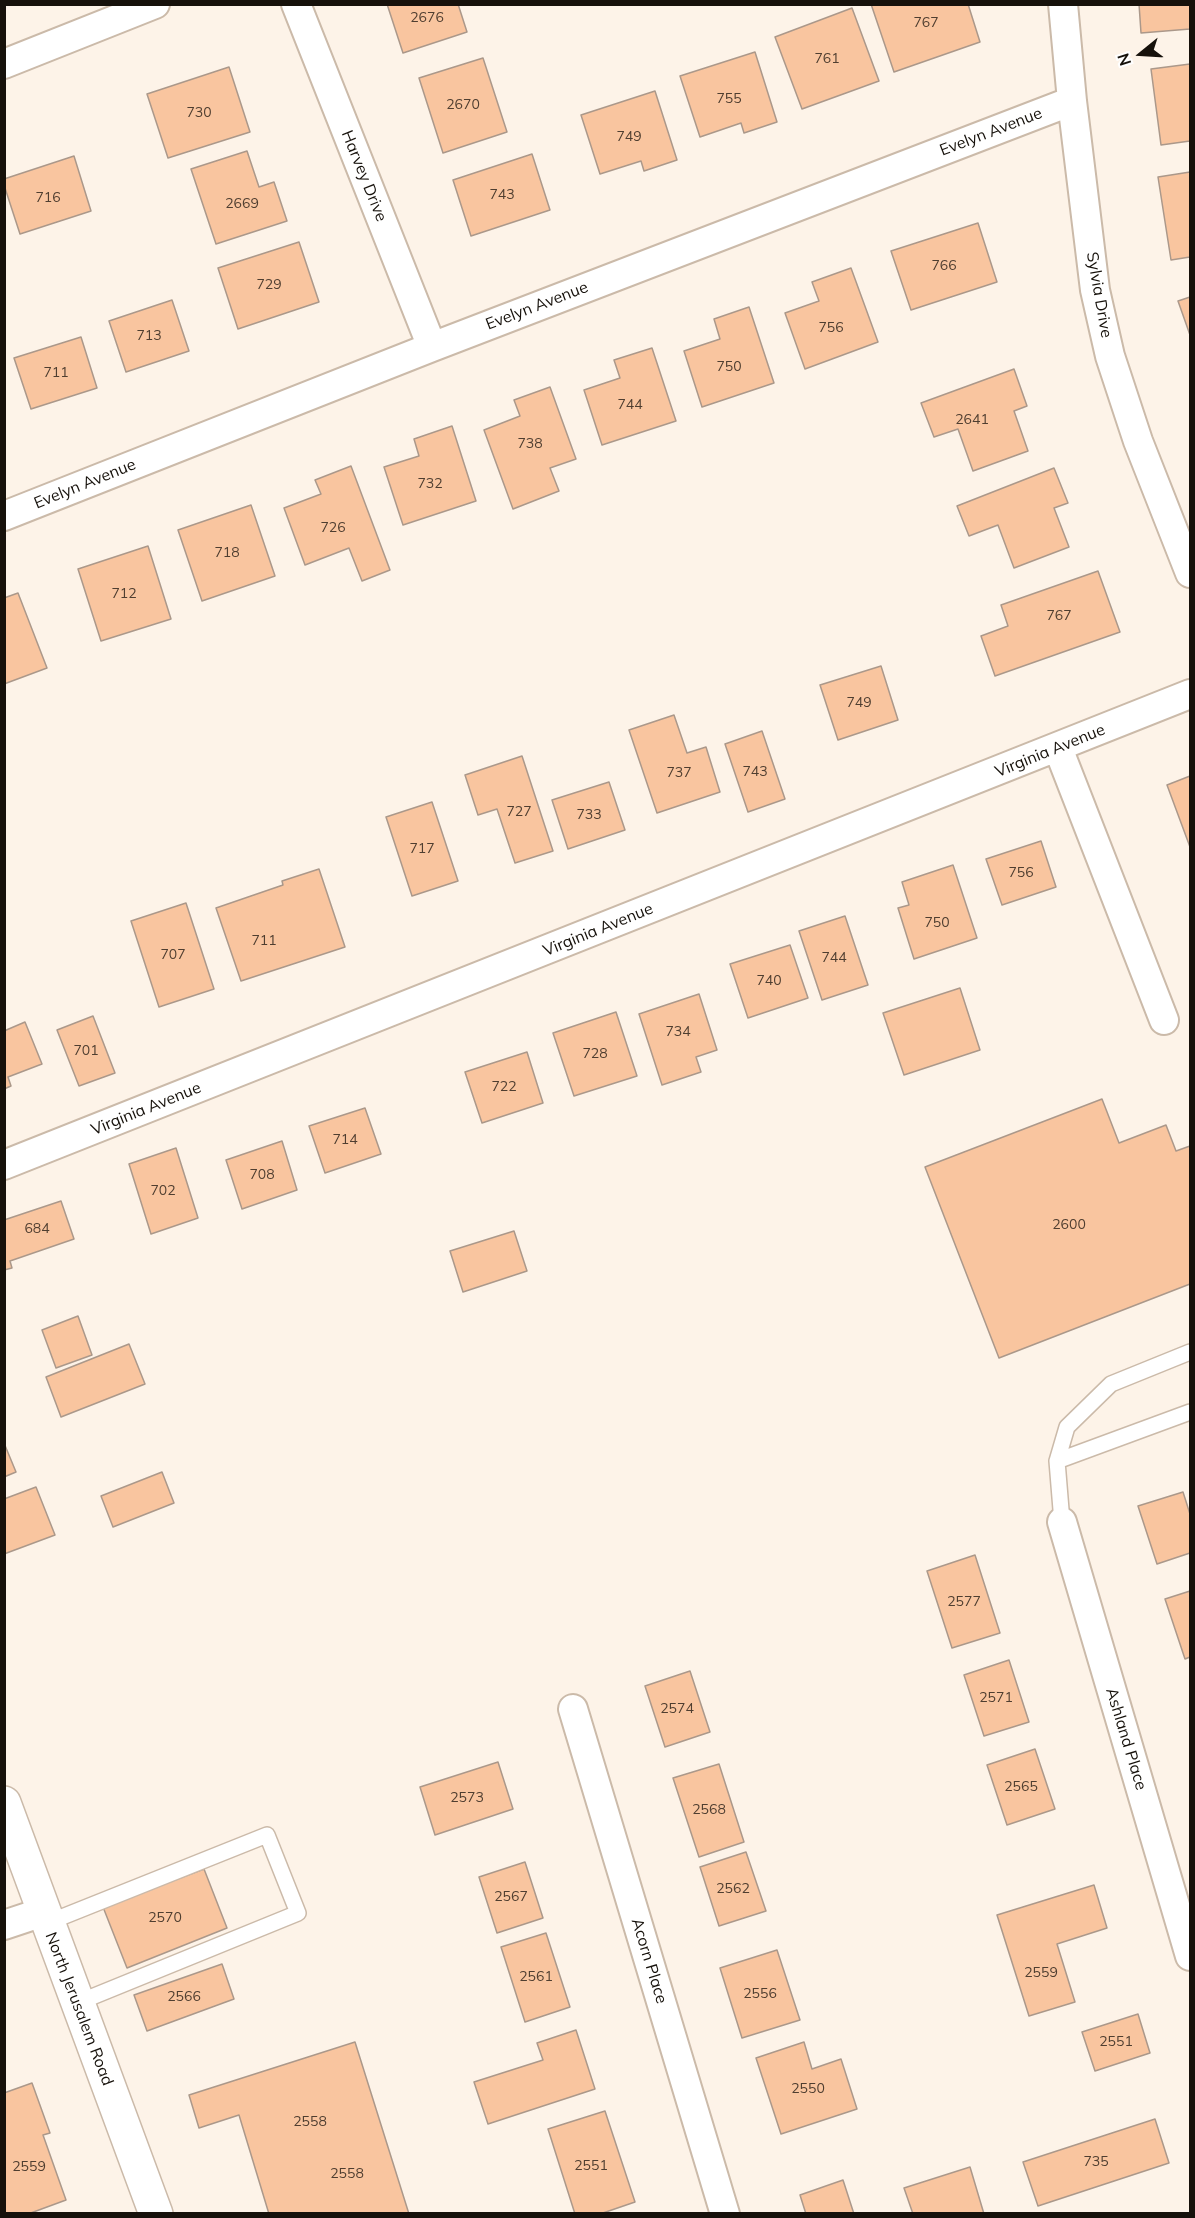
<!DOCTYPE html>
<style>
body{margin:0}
#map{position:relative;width:1195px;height:2218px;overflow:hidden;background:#fdf3e8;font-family:Mulish,sans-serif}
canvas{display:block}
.frame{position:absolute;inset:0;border:6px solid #16110b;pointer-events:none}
.north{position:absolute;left:1111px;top:24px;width:60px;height:60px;-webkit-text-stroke:4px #fff;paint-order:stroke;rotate:252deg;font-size:16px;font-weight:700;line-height:24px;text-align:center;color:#16110b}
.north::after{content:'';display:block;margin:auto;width:21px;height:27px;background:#16110b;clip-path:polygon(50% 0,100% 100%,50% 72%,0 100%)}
</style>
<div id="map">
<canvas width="1195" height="2218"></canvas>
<div class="frame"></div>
<div class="north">N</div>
</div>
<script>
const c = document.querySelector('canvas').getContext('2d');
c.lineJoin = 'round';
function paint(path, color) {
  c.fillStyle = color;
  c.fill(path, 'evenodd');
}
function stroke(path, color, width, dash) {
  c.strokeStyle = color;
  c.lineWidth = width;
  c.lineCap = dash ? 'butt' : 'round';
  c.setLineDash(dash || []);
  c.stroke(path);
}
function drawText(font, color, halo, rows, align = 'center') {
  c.font = font + ' Mulish,sans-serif';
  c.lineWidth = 4.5;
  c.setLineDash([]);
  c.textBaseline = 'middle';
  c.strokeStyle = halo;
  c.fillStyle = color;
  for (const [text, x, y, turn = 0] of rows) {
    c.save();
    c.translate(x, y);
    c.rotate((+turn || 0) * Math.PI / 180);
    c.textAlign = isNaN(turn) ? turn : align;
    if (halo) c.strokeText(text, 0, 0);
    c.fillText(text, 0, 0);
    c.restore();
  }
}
const building = new Path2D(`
 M387 4H458L467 32 403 53Z
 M871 4H968L980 42 894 72Z
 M1139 4H1190V29L1141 33Z
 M852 8 879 81 802 109 775 37Z
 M755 52 777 122 744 133 741 123 700 137 680 76Z
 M483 58 507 132 443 153 419 78Z
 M1190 64V141L1161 145 1151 69Z
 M229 67 250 132 168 158 147 94Z
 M655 91 677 160 644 171 641 161 600 174 581 115Z
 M247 151 259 187 274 182 287 221 216 244 191 169Z
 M532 154 550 210 471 236 453 180Z
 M74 156 91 211 20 234 4 185V179Z
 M1190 172V257L1171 260 1158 177Z
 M978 223 997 282 911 310 891 251Z
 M299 242 319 302 238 329 218 268Z
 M851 268 878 342 805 369 785 313 819 301 812 282Z
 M1190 297V335L1178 301Z
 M172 300 189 351 126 372 109 321Z
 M749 307 774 383 702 407 684 351 720 339 714 319Z
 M81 337 97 388 31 409 14 358Z
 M652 348 676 421 602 445 584 390 620 378 614 360Z
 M1014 369 1027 406 1014 411 1028 451 973 471 958 429 934 437 921 403Z
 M550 387 576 459 550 468 559 491 513 509 484 430 520 416 514 400Z
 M452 426 476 501 403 525 384 467 419 456 414 439Z
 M351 466 390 570 362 581 349 548 305 565 284 508 321 494 315 480Z
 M1054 468 1068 503 1054 508 1069 547 1014 568 998 525 969 536 957 506Z
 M251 505 275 576 202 601 178 530Z
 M148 546 171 619 101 641 78 569Z
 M1098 571 1120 632 995 676 981 636 1008 626 1001 605Z
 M18 593 47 668 4 684V598Z
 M881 666 898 720 838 740 820 685Z
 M674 715 687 753 706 747 720 792 657 813 629 730Z
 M762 731 785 799 748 812 725 744Z
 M522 756 553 851 515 863 497 809 478 815 465 775Z
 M1190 776V847L1167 785Z
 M609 782 625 830 568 849 552 800Z
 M432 802 458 881 412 896 386 817Z
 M1041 841 1056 887 1002 905 986 859Z
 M953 865 977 938 914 959 898 908 909 905 902 882Z
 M319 869 345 947 241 981 216 908 283 885 282 881Z
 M186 903 214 989 159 1007 131 921Z
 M845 916 868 985 822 1000 799 931Z
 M790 945 808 998 748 1018 730 964Z
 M960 988 980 1050 904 1075 883 1013Z
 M699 994 717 1050 696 1057 701 1072 662 1085 639 1014Z
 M616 1012 637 1076 574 1096 553 1033Z
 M93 1016 115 1073 79 1086 57 1030Z
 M25 1022 42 1064 8 1077 11 1086 4 1089V1031Z
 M527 1052 543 1103 482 1123 465 1072Z
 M1102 1099 1119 1143 1166 1125 1176 1151 1190 1146V1284L999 1358 925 1167Z
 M365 1108 381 1154 325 1173 309 1126Z
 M282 1141 297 1190 242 1209 226 1160Z
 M176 1148 198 1218 151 1234 129 1164Z
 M61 1201 74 1239 10 1261 12 1268 4 1270V1220Z
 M514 1231 527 1271 463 1292 450 1251Z
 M78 1316 92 1355 56 1368 42 1330Z
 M129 1344 145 1384 61 1417 46 1377Z
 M4 1443 16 1472 4 1477Z
 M162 1472 174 1503 113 1527 101 1496Z
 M36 1487 55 1535 4 1554V1499Z
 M1183 1492 1190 1514V1553L1157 1564 1138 1506Z
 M975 1555 1000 1633 952 1648 927 1571Z
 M1190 1591V1657L1185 1659 1165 1599Z
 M1009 1660 1029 1722 984 1736 964 1675Z
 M690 1671 710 1732 665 1747 645 1686Z
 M1035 1749 1055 1809 1007 1825 987 1765Z
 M498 1762 513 1809 435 1835 420 1787Z
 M719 1764 744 1842 699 1857 673 1778Z
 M746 1852 766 1911 719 1926 700 1867Z
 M525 1862 543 1918 497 1933 479 1877Z
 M204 1869 227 1928 127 1968 103 1907Z
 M1094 1885 1107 1928 1057 1944 1075 2002 1029 2016 997 1915Z
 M546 1933 570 2007 525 2022 501 1947Z
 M777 1950 800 2020 742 2038 720 1968Z
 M222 1964 234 1999 147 2031 134 1995Z
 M1138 2014 1150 2053 1095 2071 1082 2032Z
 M576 2030 595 2089 488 2124 474 2082 543 2060 537 2043Z
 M355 2042 409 2214H269L239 2115 199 2128 189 2095Z
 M804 2042 812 2069 841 2059 857 2109 781 2134 756 2058Z
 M32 2083 50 2133 43 2135 66 2200 28 2214H4V2093Z
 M605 2111 635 2202 600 2214H575L548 2129Z
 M1155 2119 1169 2163 1038 2206 1023 2162Z
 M970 2167 984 2214H913L904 2188Z
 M843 2180 854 2214H806L800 2195Z`);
const lane = new Path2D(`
 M1057 1461 1190 1412
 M1062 1522 1057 1461 1067 1427 1111 1384 1190 1352
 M47 1923 267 1835 298 1913 77 2003`);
const street = new Path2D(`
 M296 4 432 347
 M1063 4 1072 101 1095 290 1110 356 1138 441 1190 573
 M4 64 155 4
 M4 516 432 347 1072 101
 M1058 748 1164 1020
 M4 1165 1190 694
 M1062 1522 1190 1956
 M573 1709 725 2214
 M4 1925 43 1912`);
const secondary = new Path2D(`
 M4 1803 156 2214`);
const numberNames = [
 ["2676",427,18],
 ["767",926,23],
 ["761",827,59],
 ["755",729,99],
 ["2670",463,105],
 ["730",199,113],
 ["749",629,137],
 ["743",502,195],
 ["716",48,198],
 ["2669",242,204],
 ["766",944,266],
 ["729",269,285],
 ["756",831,328],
 ["713",149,336],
 ["750",729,367],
 ["711",56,373],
 ["744",630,405],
 ["2641",972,420],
 ["738",530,444],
 ["732",430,484],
 ["726",333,528],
 ["718",227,553],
 ["712",124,594],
 ["767",1059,616],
 ["749",859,703],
 ["743",755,772],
 ["737",679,773],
 ["727",519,812],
 ["733",589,815],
 ["717",422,849],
 ["756",1021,873],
 ["750",937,923],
 ["711",264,941],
 ["707",173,955],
 ["744",834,958],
 ["740",769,981],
 ["734",678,1032],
 ["701",86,1051],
 ["728",595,1054],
 ["722",504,1087],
 ["714",345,1140],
 ["708",262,1175],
 ["702",163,1191],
 ["2600",1069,1225],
 ["684",37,1229],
 ["2577",964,1602],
 ["2571",996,1698],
 ["2574",677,1709],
 ["2565",1021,1787],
 ["2573",467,1798],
 ["2568",709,1810],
 ["2562",733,1889],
 ["2567",511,1897],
 ["2570",165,1918],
 ["2559",1041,1973],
 ["2561",536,1977],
 ["2556",760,1994],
 ["2566",184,1997],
 ["2551",1116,2042],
 ["2550",808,2089],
 ["2558",310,2122],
 ["735",1096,2162],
 ["2551",591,2166],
 ["2559",29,2167],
 ["2558",347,2174]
];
const streetNames = [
 ["Evelyn Avenue",991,132,-21],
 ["Harvey Drive",364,176,68],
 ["Sylvia Drive",1099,295,80],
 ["Evelyn Avenue",537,306,-21],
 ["Evelyn Avenue",85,484,-22],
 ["Virginia Avenue",1050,751,-22],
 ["Virginia Avenue",598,930,-22],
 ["Virginia Avenue",146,1109,-22],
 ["Ashland Place",1126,1739,73],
 ["Acorn Place",649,1961,73],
 ["North Jerusalem Road",79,2009,69]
];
paint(building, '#f9c59f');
stroke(building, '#ab988a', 1.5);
stroke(lane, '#cbbaa9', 18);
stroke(street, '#cbbaa9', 32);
stroke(secondary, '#cbbaa9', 36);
stroke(lane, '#fff', 15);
stroke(street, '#fff', 28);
stroke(secondary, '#fff', 33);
drawText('14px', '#4f3e30', null, numberNames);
drawText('16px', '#16110b', '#fff', streetNames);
</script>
